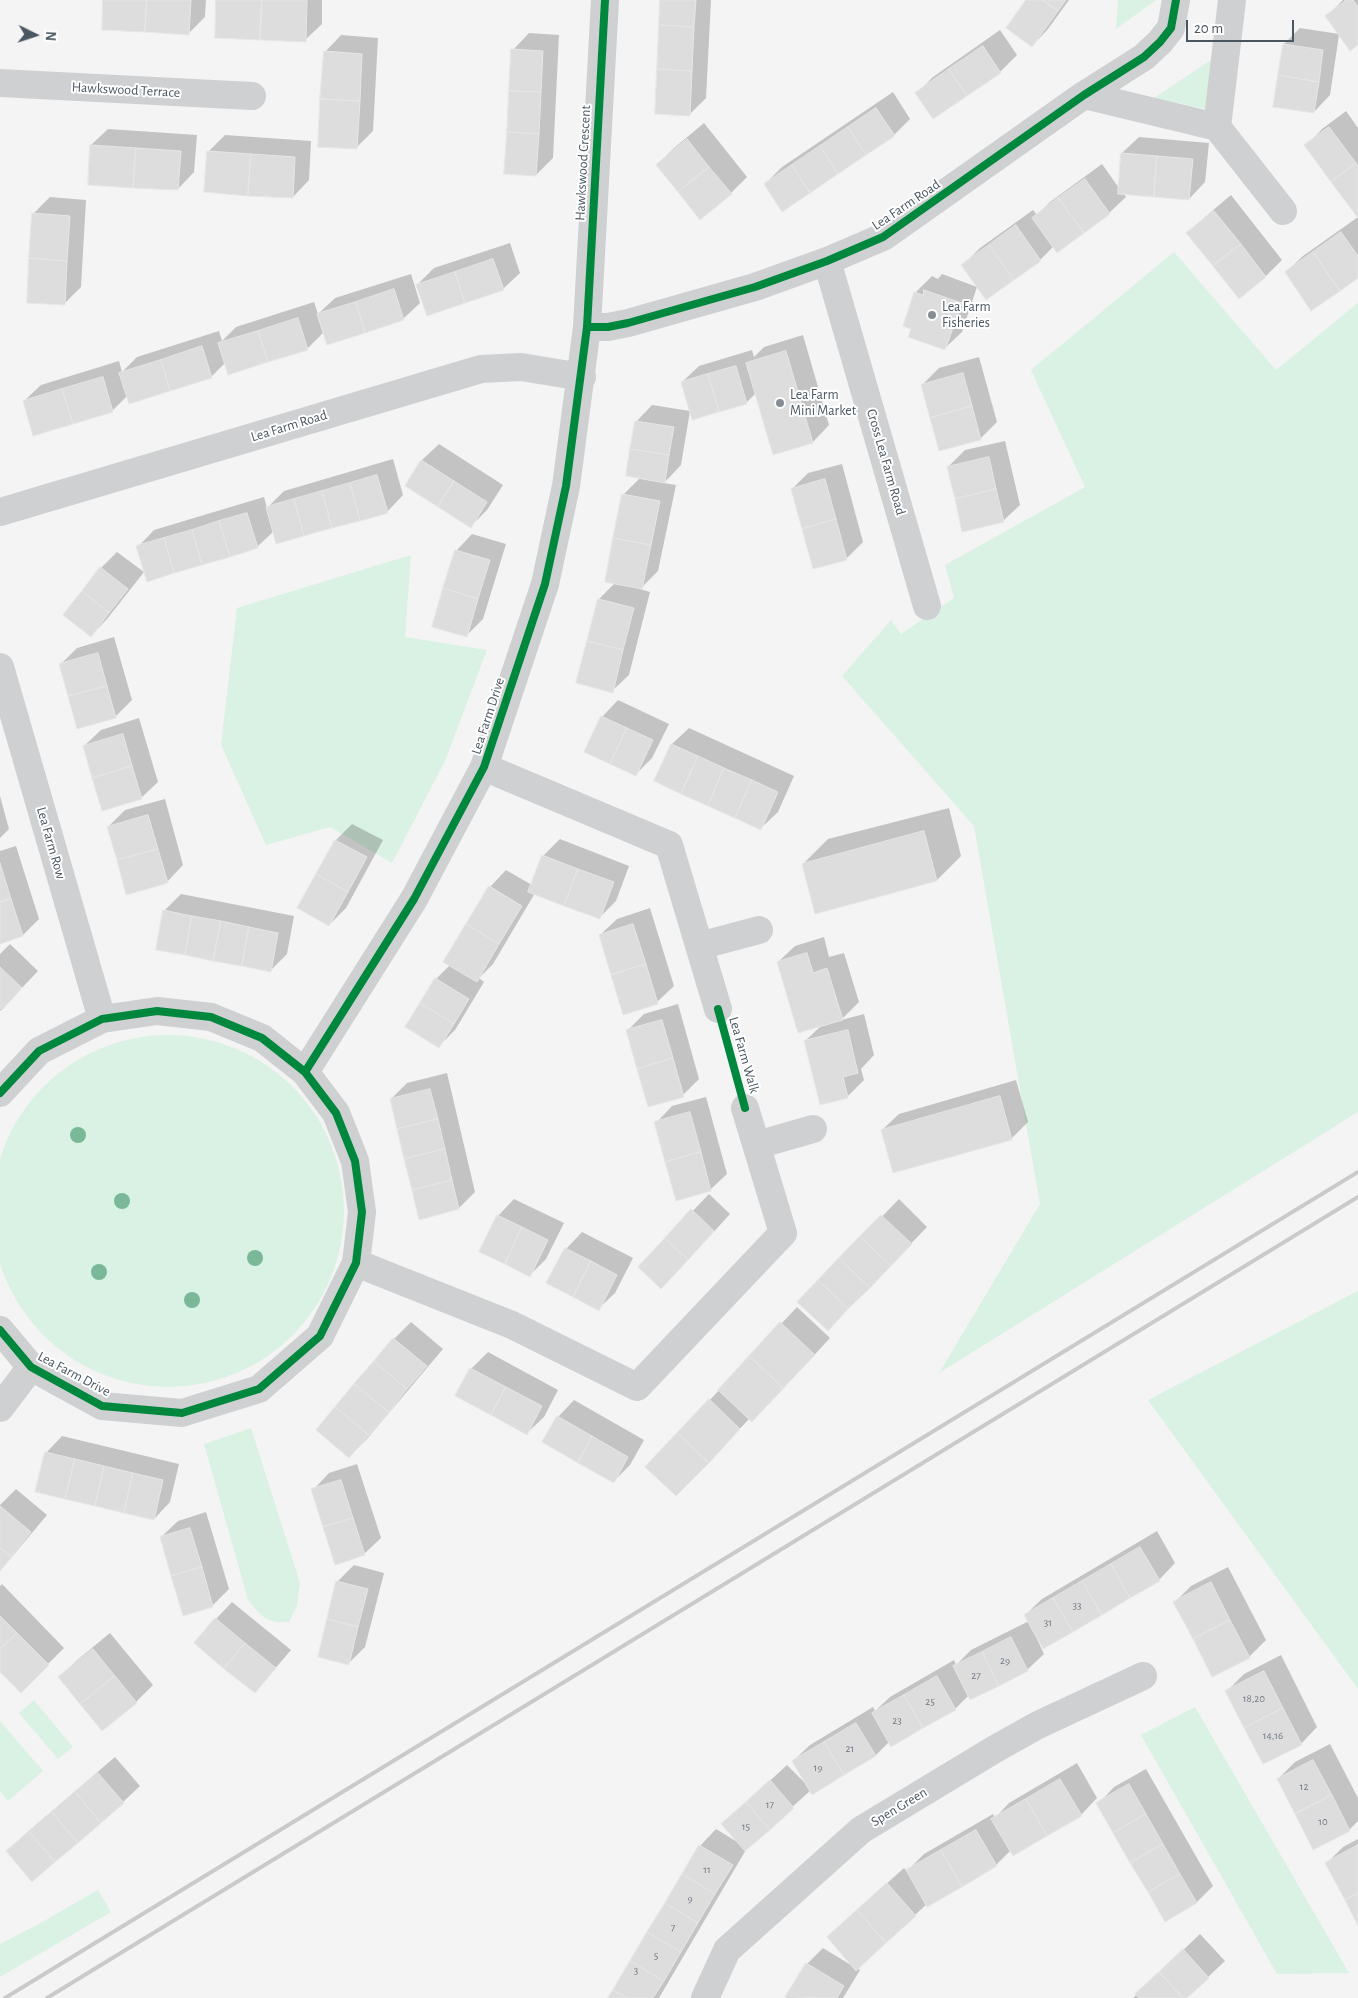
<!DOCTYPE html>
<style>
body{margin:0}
#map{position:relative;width:1358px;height:1998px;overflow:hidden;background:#f4f4f4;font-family:"Alegreya Sans",sans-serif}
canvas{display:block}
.north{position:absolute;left:10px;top:10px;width:50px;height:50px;-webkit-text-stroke:4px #fff;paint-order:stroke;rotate:94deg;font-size:14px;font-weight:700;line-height:20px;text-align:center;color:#4a5661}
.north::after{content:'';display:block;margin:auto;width:18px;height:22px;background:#4a5661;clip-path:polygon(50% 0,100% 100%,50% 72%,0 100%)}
.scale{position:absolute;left:1186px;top:20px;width:108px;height:22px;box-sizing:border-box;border:2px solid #4a5661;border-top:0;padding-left:6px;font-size:15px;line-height:18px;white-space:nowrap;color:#4a5661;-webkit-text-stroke:4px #fff;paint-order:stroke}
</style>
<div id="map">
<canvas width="1358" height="1998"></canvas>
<div class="north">N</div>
<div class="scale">20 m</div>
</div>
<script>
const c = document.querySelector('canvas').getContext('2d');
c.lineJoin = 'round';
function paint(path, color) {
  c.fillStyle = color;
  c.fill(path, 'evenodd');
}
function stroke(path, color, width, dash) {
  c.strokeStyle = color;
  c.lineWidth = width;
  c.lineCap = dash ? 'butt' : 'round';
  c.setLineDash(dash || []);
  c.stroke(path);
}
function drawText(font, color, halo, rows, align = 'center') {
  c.font = font + ' "Alegreya Sans",sans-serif';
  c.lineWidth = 4;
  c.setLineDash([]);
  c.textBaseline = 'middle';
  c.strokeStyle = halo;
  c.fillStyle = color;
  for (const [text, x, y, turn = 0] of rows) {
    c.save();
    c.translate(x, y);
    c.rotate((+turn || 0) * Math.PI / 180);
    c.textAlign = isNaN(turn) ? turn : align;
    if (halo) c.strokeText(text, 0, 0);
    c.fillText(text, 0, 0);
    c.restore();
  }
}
const green = new Path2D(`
 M1118 0H1156L1116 29Z
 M1211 60 1206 109 1154 98Z
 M1174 252 1276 370 1358 303V1112L939 1373 1040 1204 974 826 842 676 891 620 901 634 954 598 945 565 1085 487 1031 370Z
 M411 555 405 637 487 650 445 761 392 863 330 827 266 845 221 745 237 608Z
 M-8 1211a176 176 0 1 1 352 0a176 176 0 1 1-352 0Z
 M1358 1291V1689L1148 1400Z
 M251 1428 300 1583 297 1606 289 1622C267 1624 261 1616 248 1600L204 1444Z
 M34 1700 73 1747 58 1759 19 1713Z
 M1195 1707 1349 1973 1277 1974 1141 1735Z
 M0 1721 43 1771 8 1801 0 1791Z
 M98 1890 111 1912 0 1977V1944L37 1925Z`);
const shadow = new Path2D(`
 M105 0H206L205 17 188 34Z
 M217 0H322V24L305 40Z
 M661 0H711L706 98 690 114Z
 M1028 0H1069L1048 29 1032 46Z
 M1343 0H1345L1343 5 1349 0H1358V43L1339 35 1330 95 1314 112 1284 44 1300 28 1339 34 1326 17Z
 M1000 30 1017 55 1000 72 933 118 917 93 933 77Z
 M529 33 559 35 553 158 536 175 513 50Z
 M341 35 378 38 373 131 356 148 325 52Z
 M893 92 910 119 894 135 765 184 782 167Z
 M1346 111 1358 128V216L1306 146 1322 129Z
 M704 123 747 177 731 193 657 165 674 148Z
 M108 129 197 135 194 172 178 189 91 145Z
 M225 135 311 141 309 180 293 197 208 152Z
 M1139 137 1209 143 1205 182 1189 199 1123 193 1126 197 1109 213 1054 246 1040 260 987 298 963 265 980 248 1033 210 1037 215 1050 202 1102 164 1119 188 1122 153Z
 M1231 195 1282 260 1266 276 1188 233 1205 217Z
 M50 197 86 200 81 287 64 304 33 214Z
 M1358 217V277L1286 272 1303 256Z
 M510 243 520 273 503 289 417 285 434 268Z
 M411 274 420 303 403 319 324 332 307 349 226 362 211 377 127 396 112 411 24 401 41 385 119 361 122 372 137 357 219 331 222 341 236 327 314 302 318 314 335 298Z
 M942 274 977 287 962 332 945 348 913 328 915 293 932 276 938 279Z
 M803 335 829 425 813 442 774 453 756 393 746 403 682 382 699 366 752 350 754 357 764 347Z
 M979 357 997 422 980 439 922 385 939 368Z
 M652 405 690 411 681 465 664 483 676 485 658 571 640 589 650 592 629 675 612 691 599 599 616 582 624 494 640 478 636 422Z
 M1005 441 1020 505 1003 521 948 467 965 450Z
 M439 444 503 485 487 510 471 526 407 485 422 460Z
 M393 459 403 495 387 512 274 531 257 547H138L154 530 264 497 267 508 284 491Z
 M842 464 863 542 846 559 792 489 808 473Z
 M472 534 506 544 483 619 466 636 456 551Z
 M117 552 144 572 107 619 91 636 101 568Z
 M114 637 132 700 115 717 61 664 77 648Z
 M618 700 669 724 652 758 636 774 602 717Z
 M139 718 158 782 141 798 84 746 101 730Z
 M689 728 794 776 778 812 761 828 656 781 672 744Z
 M0 796 9 829 0 838Z
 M165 799 183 865 167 882 108 827 125 810Z
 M949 808 961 856 937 880 803 864 828 839Z
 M352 824 383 840 346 908 329 925 299 908 336 840Z
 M560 839 629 866 616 901 599 918 535 893 493 964 479 978 484 982 455 1030 439 1046 436 979 450 965 490 887 506 870 532 885 543 856Z
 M16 846 39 919 23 935 0 942V851Z
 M181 894 294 916 287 954 270 971 164 911Z
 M650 908 674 986 657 1002 600 935 617 919Z
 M824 937 829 957 844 953 859 1002 841 1020 864 1014 874 1055 861 1069 864 1080 847 1097 805 1041 822 1025 778 962 795 946Z
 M10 944 38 971 0 1011V954Z
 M678 1004 699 1079 683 1095 627 1031 644 1014Z
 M447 1073 475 1192 459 1208 391 1099 407 1083Z
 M1016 1080 1028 1122 1011 1139 882 1130 899 1114Z
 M706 1097 727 1174 710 1190 656 1123 672 1106Z
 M709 1194 730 1214 678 1271 639 1267Z
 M514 1199 564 1223 546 1259 530 1275 498 1216Z
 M899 1199 927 1227 844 1313 799 1302Z
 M582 1232 633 1258 615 1293 598 1309 566 1249Z
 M797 1307 830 1338 769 1404 750 1418 693 1478 647 1467Z
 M411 1322 443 1349 366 1440 349 1457 317 1430 394 1339Z
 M488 1352 558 1390 544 1417 527 1433 457 1395 471 1369Z
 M574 1400 644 1440 630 1465 613 1482 558 1417Z
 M62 1436 179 1464 170 1502 154 1519 46 1453Z
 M357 1464 381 1538 364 1554 313 1490 329 1473Z
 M16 1489 47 1515 0 1571V1505Z
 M206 1512 229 1589 212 1606 161 1537 178 1521Z
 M1157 1531 1175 1563 1159 1580 1037 1639 1044 1654 1027 1670 969 1695 955 1709 889 1742 876 1755 812 1793 811 1790 747 1848 659 1998H610L700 1846 716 1829 739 1843 723 1824 787 1765 809 1787 793 1761 810 1745 873 1707 875 1711 890 1697 954 1660 956 1665 971 1650 1029 1621 1025 1615 1042 1599Z
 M354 1565 384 1573 365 1647 348 1664 337 1582Z
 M1228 1567 1266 1640 1249 1657 1175 1602 1191 1586Z
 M2 1584 64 1648 21 1691 0 1670V1586Z
 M232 1602 291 1650 255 1692 216 1619Z
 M110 1633 153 1685 136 1702 102 1729 60 1678 76 1661Z
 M1281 1655 1317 1727 1301 1744 1227 1691 1244 1674Z
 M1330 1744 1358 1798V1821L1349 1830 1278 1779 1295 1762Z
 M115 1757 140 1786 123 1802 8 1852 24 1835Z
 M1077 1763 1097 1798 1081 1815 1011 1850 996 1865 927 1904 857 1968 860 1970 843 1998H786L807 1964 823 1948 851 1965 845 1921 904 1868 907 1871 924 1854 993 1814 995 1818 1009 1803Z
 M1146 1769 1213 1886 1197 1902 1166 1920 1098 1804 1114 1787Z
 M1358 1839V1923L1327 1863 1343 1847Z
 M1200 1934 1225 1961 1208 1977 1186 1998H1133Z`);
const building = new Path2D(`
 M103 0H147L145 32 102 30Z
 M147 0H191L189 35 145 32Z
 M216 0H262L260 40 215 38Z
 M262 0H307L306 42 260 40Z
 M660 0H696L694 27 659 25Z
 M1026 0H1043L1058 11 1032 47 1006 28Z
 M1043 0H1066L1058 11Z
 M1347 0H1353L1358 7V45L1350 51 1325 16Z
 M659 25 694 27 692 71 657 69Z
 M1283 44 1323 50 1319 82 1278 75Z
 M983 46 1001 73 967 96 949 69Z
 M511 49 543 51 541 92 509 91Z
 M324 51 362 54 360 101 320 99Z
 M657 69 692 71 690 116 655 114Z
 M949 69 967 96 933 119 915 93Z
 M1278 75 1319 82 1314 113 1273 107Z
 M509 91 541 92 539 134 507 132Z
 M320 99 360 101 357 149 318 147Z
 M876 108 895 136 866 155 848 127Z
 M848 127 866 155 838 174 820 146Z
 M1329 127 1356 163 1331 182 1304 145Z
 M507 132 539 134 536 176 504 174Z
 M687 139 709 167 678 192 656 165Z
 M90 145 136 148 133 188 88 185Z
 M820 146 838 174 810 193 792 165Z
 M136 148 181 151 178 190 133 188Z
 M207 151 251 154 248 196 204 192Z
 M1121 153 1157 156 1154 197 1118 194Z
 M251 154 295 157 293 198 248 196Z
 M1157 156 1193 159 1189 200 1154 197Z
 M1356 163 1358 167V218L1331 182Z
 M792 165 810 193 782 212 764 184Z
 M709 167 732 194 700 220 678 192Z
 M1085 179 1110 214 1084 233 1058 198Z
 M1058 198 1084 233 1057 253 1032 218Z
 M1214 211 1241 244 1213 266 1186 233Z
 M32 213 70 216 67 261 29 258Z
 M1016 225 1041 261 1014 280 989 245Z
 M1341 232 1358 256V278L1340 291 1313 252Z
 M1241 244 1266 277 1239 299 1213 266Z
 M989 245 1014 280 986 300 961 265Z
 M1313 252 1340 291 1311 311 1285 272Z
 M29 258 67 261 65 305 27 303Z
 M493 259 504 290 465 303 455 272Z
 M455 272 465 303 427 316 416 285Z
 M394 289 404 320 365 333 356 302Z
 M924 290 962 303 945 350 908 337 911 329 903 326 914 292 923 295Z
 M356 302 365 333 327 345 317 314Z
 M298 318 308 350 268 362 258 331Z
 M258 331 268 362 228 375 218 343Z
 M202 346 212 378 170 391 161 360Z
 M786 351 813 443 773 455 746 363Z
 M161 360 170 391 129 404 119 373Z
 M736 366 747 404 719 412 708 374Z
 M963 373 972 406 930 418 921 385Z
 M708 374 719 412 692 420 681 382Z
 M103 377 113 412 73 424 62 389Z
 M62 389 73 424 33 436 23 401Z
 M972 406 981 440 939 451 930 418Z
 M635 421 674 427 669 455 630 449Z
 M630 449 669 455 665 483 626 476Z
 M989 457 996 489 955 499 947 467Z
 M421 460 454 481 438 507 405 486Z
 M377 475 388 513 360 521 350 483Z
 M825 479 836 519 802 529 791 489Z
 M454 481 487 502 471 528 438 507Z
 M350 483 360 521 332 528 322 491Z
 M996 489 1004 522 962 532 955 499Z
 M322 491 332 528 304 536 294 499Z
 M622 494 660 501 651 545 613 538Z
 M294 499 304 536 276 544 266 507Z
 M247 513 258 548 230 557 219 521Z
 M836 519 847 560 813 569 802 529Z
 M219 521 230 557 202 565 192 530Z
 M192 530 202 565 174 573 164 538Z
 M164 538 174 573 147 582 136 546Z
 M613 538 651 545 642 589 605 582Z
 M455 550 490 560 478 599 443 588Z
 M100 567 128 589 109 613 82 591Z
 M443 588 478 599 467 637 432 627Z
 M82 591 109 613 91 637 63 615Z
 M598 599 634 608 623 650 587 641Z
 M587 641 623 650 613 693 576 683Z
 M98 653 107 686 68 696 59 664Z
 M107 686 116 718 77 729 68 696Z
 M601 716 627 728 610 764 584 752Z
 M627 728 653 740 636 776 610 764Z
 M123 734 132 766 92 778 83 746Z
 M671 744 698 756 681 794 654 781Z
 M698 756 724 768 708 806 681 794Z
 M132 766 142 799 102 811 92 778Z
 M724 768 752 780 735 818 708 806Z
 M752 780 778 792 761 830 735 818Z
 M148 815 158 849 117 860 107 827Z
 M924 831 937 881 815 914 802 864Z
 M335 840 367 857 348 892 316 874Z
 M158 849 168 883 126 895 117 860Z
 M542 855 578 869 564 906 528 892Z
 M0 863 11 899 0 902Z
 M578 869 614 882 600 919 564 906Z
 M316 874 348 892 329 926 297 908Z
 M489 886 522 906 499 944 466 924Z
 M11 899 23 936 0 944V902Z
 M163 910 192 916 185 955 156 950Z
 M192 916 221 921 213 961 185 955Z
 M221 921 249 927 242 966 213 961Z
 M466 924 499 944 477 982 443 962Z
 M633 924 646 964 611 975 599 935Z
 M249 927 278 933 271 972 242 966Z
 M807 953 813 973 827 968 843 1020 798 1033 777 962Z
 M646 964 658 1004 623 1015 611 975Z
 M0 967 22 988 2 1010 0 1008Z
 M435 978 469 999 454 1024 420 1003Z
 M420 1003 454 1024 439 1048 405 1027Z
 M662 1020 673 1058 637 1069 626 1030Z
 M848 1030 858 1073 843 1077 848 1098 820 1105 804 1041Z
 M673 1058 684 1097 648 1107 637 1069Z
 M430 1089 438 1119 397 1129 390 1099Z
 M1000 1096 1012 1140 893 1173 881 1130Z
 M690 1112 701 1152 665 1162 654 1122Z
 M438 1119 445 1149 404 1159 397 1129Z
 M445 1149 452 1180 412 1190 404 1159Z
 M701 1152 711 1191 676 1201 665 1162Z
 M452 1180 459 1209 419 1220 412 1190Z
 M691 1209 714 1231 688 1260 665 1238Z
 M497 1215 522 1227 505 1264 479 1252Z
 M881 1215 912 1244 891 1266 860 1236Z
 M522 1227 548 1240 530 1277 505 1264Z
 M860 1236 891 1266 870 1288 839 1258Z
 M665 1238 688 1260 661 1289 638 1267Z
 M565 1248 591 1261 573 1297 546 1283Z
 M839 1258 870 1288 848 1309 818 1280Z
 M591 1261 617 1275 599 1311 573 1297Z
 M818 1280 848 1309 828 1331 797 1302Z
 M780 1322 815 1355 783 1388 749 1356Z
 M393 1338 427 1366 407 1389 374 1361Z
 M749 1356 783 1388 752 1422 718 1390Z
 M374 1361 407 1389 389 1412 354 1384Z
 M470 1368 506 1387 491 1415 455 1396Z
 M354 1384 389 1412 369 1435 335 1407Z
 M506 1387 542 1406 527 1435 491 1415Z
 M709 1399 740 1429 709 1463 677 1433Z
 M335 1407 369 1435 349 1458 316 1430Z
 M557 1416 592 1436 578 1463 542 1442Z
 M677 1433 709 1463 676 1496 645 1467Z
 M592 1436 628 1457 614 1483 578 1463Z
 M45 1452 75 1459 65 1499 35 1492Z
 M75 1459 104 1466 95 1506 65 1499Z
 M104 1466 133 1473 124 1513 95 1506Z
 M133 1473 163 1480 154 1520 124 1513Z
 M341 1480 353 1518 323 1527 311 1489Z
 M0 1506 31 1532 11 1557 0 1548Z
 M353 1518 365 1555 335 1565 323 1527Z
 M190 1528 202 1567 171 1576 160 1537Z
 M1140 1547 1160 1581 1130 1598 1111 1564Z
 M0 1548 11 1557 0 1571Z
 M1111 1564 1130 1598 1102 1615 1082 1581Z
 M202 1567 213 1607 183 1616 171 1576Z
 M336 1581 368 1589 358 1627 327 1619Z
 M1082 1581 1102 1615 1073 1632 1053 1598Z
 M1211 1582 1230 1620 1193 1639 1173 1602Z
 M1053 1598 1073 1632 1043 1649 1024 1615Z
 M0 1616 17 1633 0 1649Z
 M215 1618 245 1643 224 1669 194 1643Z
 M327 1619 358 1627 349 1665 318 1657Z
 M1230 1620 1250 1658 1212 1677 1193 1639Z
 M17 1633 49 1665 21 1693 0 1672V1649Z
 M1011 1637 1028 1671 999 1686 982 1652Z
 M245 1643 276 1668 255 1693 224 1669Z
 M93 1649 115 1676 80 1704 58 1677Z
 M982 1652 999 1686 970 1700 953 1666Z
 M1264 1671 1283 1708 1244 1728 1225 1691Z
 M115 1676 137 1703 102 1731 80 1704Z
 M937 1676 956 1710 923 1728 904 1695Z
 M904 1695 923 1728 891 1747 872 1713Z
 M1283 1708 1302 1745 1263 1764 1244 1728Z
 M856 1723 876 1756 844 1775 824 1742Z
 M824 1742 844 1775 812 1795 792 1761Z
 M1313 1760 1332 1795 1295 1814 1277 1779Z
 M98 1773 124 1803 101 1823 75 1792Z
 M1060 1779 1082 1816 1047 1836 1026 1799Z
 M770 1780 794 1808 770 1830 746 1802Z
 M1129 1784 1146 1814 1113 1833 1096 1803Z
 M75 1792 101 1823 78 1843 52 1812Z
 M1332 1795 1350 1831 1313 1850 1295 1814Z
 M1026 1799 1047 1836 1013 1856 991 1819Z
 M746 1802 770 1830 745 1851 721 1824Z
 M52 1812 78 1843 55 1862 29 1832Z
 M1146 1814 1163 1844 1130 1863 1113 1833Z
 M976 1830 997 1866 962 1887 941 1850Z
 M29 1832 55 1862 32 1882 6 1851Z
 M1163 1844 1180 1874 1148 1892 1130 1863Z
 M699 1845 733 1865 715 1894 682 1874Z
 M1358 1845V1893L1345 1900 1325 1863Z
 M941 1850 962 1887 927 1907 906 1870Z
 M682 1874 715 1894 698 1923 665 1903Z
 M1180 1874 1197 1903 1165 1922 1148 1892Z
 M887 1883 916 1916 886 1943 857 1910Z
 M1358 1893V1926L1345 1900Z
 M665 1903 698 1923 681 1952 647 1932Z
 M857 1910 886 1943 856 1971 827 1937Z
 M647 1932 681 1952 664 1981 630 1961Z
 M1183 1949 1209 1978 1187 1998H1183L1159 1972Z
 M630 1961 664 1981 653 1998H627L613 1990Z
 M806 1963 844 1986 837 1998 785 1997Z
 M1159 1972 1183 1998H1139L1135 1994Z
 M613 1990 627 1998H608Z`);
const minor = new Path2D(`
 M1232 0 1217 127 1283 211
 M0 83 252 96
 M1084 95 1217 127
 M827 261 927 606
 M587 327H608L628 323 755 287 827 261 883 237 1084 95 1144 57 1160 42 1171 28 1176 0
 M0 512 481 369 521 367 582 377
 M0 667 102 1019
 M484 767 669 845 718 1009
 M699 946 759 930
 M305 1072 414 899 484 767 545 584 566 486 587 327 605 0
 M0 1093 39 1051 102 1019 157 1011 211 1017 262 1038 305 1072 336 1113 355 1161 362 1212 356 1263 320 1336 259 1389 182 1413 102 1406 31 1367 0 1330
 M757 1145 813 1129
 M356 1263 512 1325 637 1387 783 1233 745 1108
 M0 1408 31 1367
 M705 1998 727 1950 861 1830 995 1749 1038 1725 1143 1676`);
const rail = new Path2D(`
 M5 1998 1358 1172
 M47 1998 1358 1197`);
const cycleway = new Path2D(`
 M587 327H608L628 323 755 287 827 261 883 237 1084 95 1144 57 1160 42 1171 28 1176 0
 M718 1009 745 1108
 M305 1072 414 899 484 767 545 584 566 486 587 327 605 0
 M0 1093 39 1051 102 1019 157 1011 211 1017 262 1038 305 1072 336 1113 355 1161 362 1212 356 1263 320 1336 259 1389 182 1413 102 1406 31 1367 0 1330`);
const trees = [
 [78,1135],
 [122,1201],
 [255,1258],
 [99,1272],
 [192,1300]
];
const markers = [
 [932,315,5,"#868d94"],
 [780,403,5,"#868d94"]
];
const numberNames = [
 ["33",1077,1606],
 ["31",1048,1623],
 ["29",1005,1661],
 ["27",976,1676],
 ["18,20",1254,1699],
 ["25",930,1702],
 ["23",897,1721],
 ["14,16",1273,1736],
 ["21",850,1749],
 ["19",818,1768],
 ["12",1304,1787],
 ["17",770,1805],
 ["10",1323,1822],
 ["15",746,1827],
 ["11",707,1870],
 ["9",690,1899],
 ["7",673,1928],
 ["5",656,1956],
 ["3",636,1971]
];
const streetNames = [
 ["Hawkswood Terrace",126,90,3],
 ["Hawkswood Crescent",583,163,-87],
 ["Lea Farm Road",906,205,-34],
 ["Lea Farm Road",289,426,-17],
 ["Cross Lea Farm Road",886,462,74],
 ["Lea Farm Drive",488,716,-72],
 ["Lea Farm Row",51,843,74],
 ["Lea Farm Walk",744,1055,74],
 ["Lea Farm Drive",74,1374,28],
 ["Spen Green",899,1807,-31]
];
const poiNames = [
 ["Lea Farm",942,307],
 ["Fisheries",942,323],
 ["Lea Farm",790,395],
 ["Mini Market",790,411]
];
paint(green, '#d9f2e3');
paint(shadow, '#0003');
paint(building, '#ddddde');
stroke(building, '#e5e6e7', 1);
stroke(minor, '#ced0d2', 28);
stroke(rail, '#c9cacc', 4);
stroke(cycleway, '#00873e', 8);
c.fillStyle = '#7ab899';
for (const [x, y] of trees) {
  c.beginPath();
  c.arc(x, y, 8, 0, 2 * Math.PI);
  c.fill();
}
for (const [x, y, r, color] of markers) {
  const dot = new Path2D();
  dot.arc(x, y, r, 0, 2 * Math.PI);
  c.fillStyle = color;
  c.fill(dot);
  stroke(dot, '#fff', 2);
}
drawText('11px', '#707881', null, numberNames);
drawText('14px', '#4a5661', '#fff', streetNames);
drawText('14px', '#4a5661', '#fff', poiNames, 'left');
</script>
